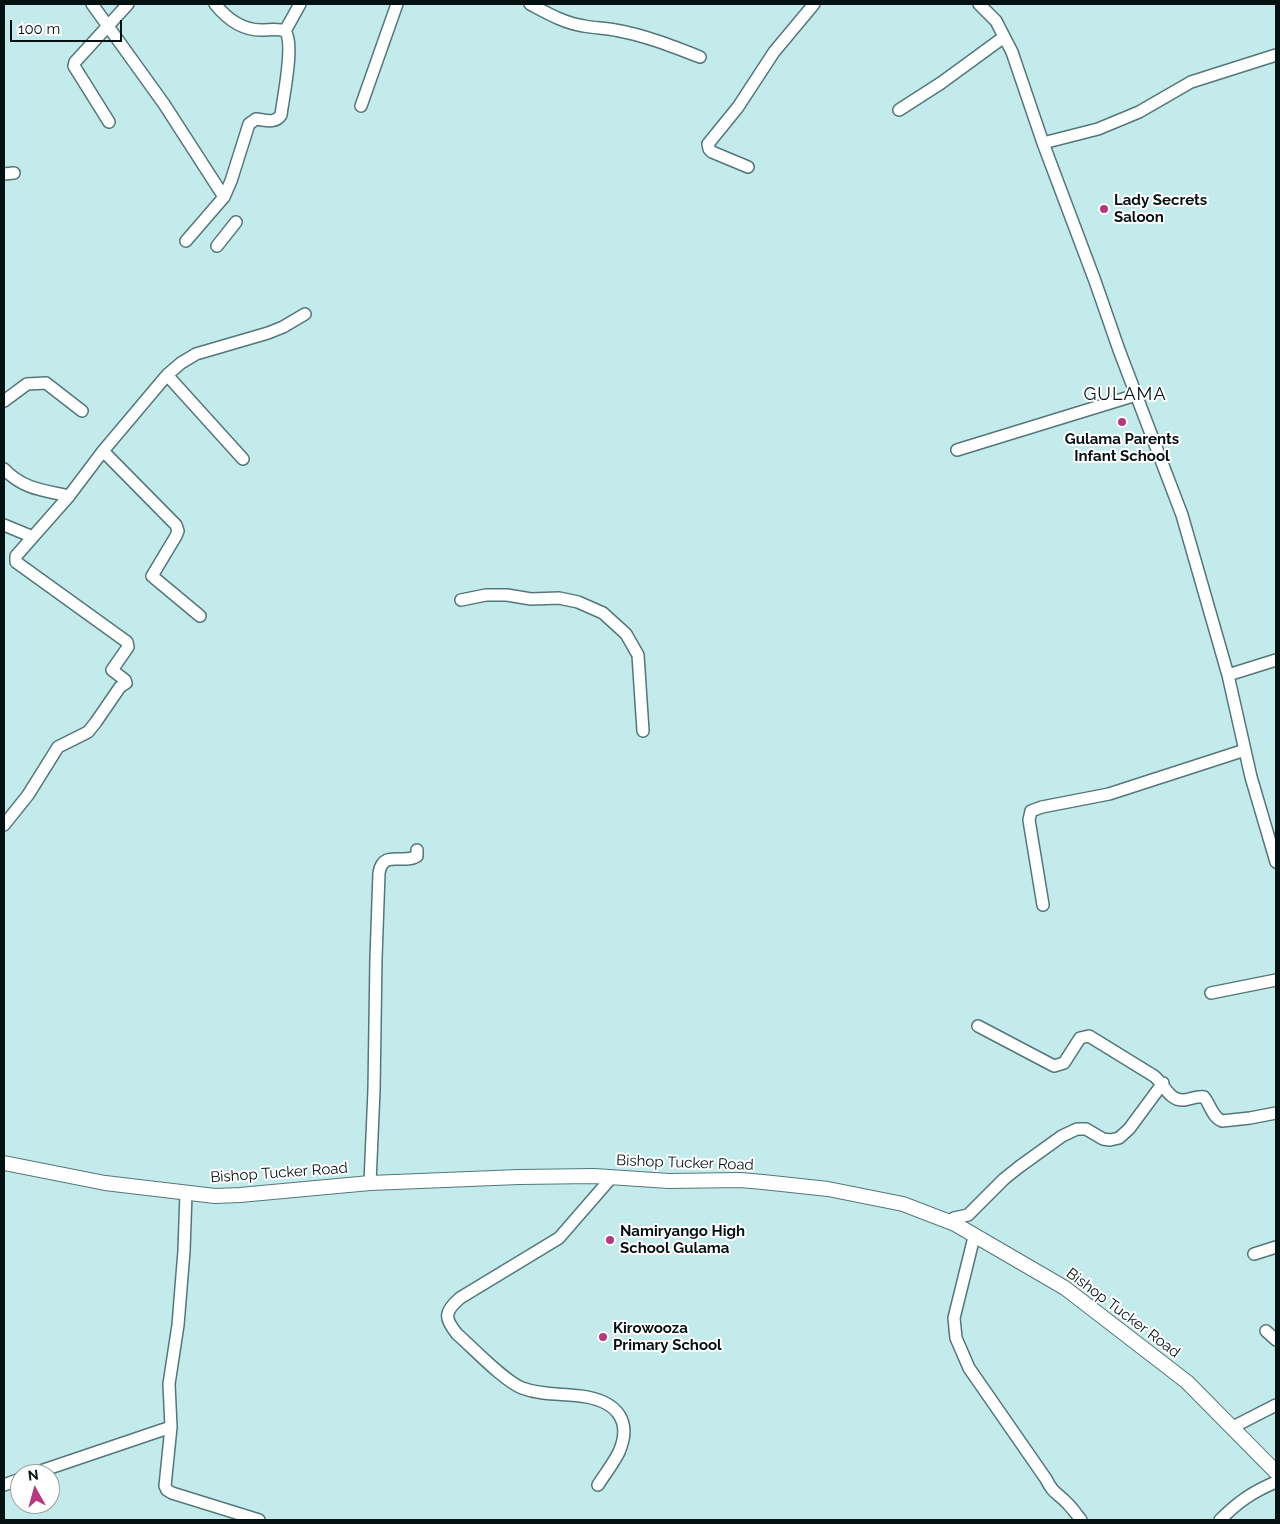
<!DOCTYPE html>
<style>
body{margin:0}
#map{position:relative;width:1280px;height:1524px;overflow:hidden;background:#c4ebec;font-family:Raleway,sans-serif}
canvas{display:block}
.frame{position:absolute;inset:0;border:5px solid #041112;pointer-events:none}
.north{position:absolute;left:10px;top:1464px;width:50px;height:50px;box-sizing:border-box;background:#fff;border:1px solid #9ba0a0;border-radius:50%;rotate:353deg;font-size:14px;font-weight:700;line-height:20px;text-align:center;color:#041112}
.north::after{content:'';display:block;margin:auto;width:18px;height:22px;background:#b73781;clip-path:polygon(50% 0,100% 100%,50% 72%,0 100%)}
.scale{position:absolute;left:10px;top:20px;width:112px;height:22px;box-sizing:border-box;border:2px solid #041112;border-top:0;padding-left:6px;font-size:15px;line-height:18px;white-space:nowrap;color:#041112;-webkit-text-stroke:4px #fff;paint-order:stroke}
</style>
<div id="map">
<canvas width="1280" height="1524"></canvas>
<div class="frame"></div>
<div class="north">N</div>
<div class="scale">100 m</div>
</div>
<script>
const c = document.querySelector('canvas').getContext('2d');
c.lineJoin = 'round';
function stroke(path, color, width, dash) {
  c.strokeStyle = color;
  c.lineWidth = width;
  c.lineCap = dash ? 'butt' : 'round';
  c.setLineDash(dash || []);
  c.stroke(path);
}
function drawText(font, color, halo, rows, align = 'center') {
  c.font = font + ' Raleway,sans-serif';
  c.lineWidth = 4;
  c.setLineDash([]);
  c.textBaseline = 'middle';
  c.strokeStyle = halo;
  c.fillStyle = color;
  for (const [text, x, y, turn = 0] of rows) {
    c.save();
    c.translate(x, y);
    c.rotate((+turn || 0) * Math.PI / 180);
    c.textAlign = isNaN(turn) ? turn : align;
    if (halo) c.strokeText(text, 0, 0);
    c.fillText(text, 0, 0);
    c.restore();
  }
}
const minor = new Path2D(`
 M92 4 164 104 224 197
 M530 4C547 13 564 23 584 26 594 28 605 28 615 30 644 35 672 46 700 57
 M979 4 996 21 1012 52 1043 143 1095 281 1119 350 1182 515 1228 675 1251 777 1276 862
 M285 31 300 4
 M361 106 397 4
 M899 110 941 83 1004 37
 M109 122 74 66 75 62 128 4
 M1043 143 1098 129 1139 112 1191 82 1276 55
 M748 167 712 152 709 149 708 144 738 107 774 52 814 4
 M4 174 14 173
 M186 241 224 197 231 181 249 124 256 119C265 120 275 124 281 115 283 98 295 43 285 31 278 28 269 30 261 30 242 30 227 19 215 4
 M217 246 236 222
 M167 375 243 459
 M4 401 27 384 46 383 82 411
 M957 450 1136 395
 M103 451 176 525 178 531 176 536 152 576 200 616
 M4 469C23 489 43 490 69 496
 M4 525 33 537
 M461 600 486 595H507L531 599 559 598 578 602 603 613 626 634 638 655 643 731
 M1228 675 1276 660
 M4 825 28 795 58 747 88 732 96 722 120 687 126 683 125 680 112 670 128 647 127 642 16 562V556L69 496 103 451 167 375 181 363 196 354 268 333 283 327 305 314
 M1043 905 1029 820 1031 811 1042 807 1109 794 1245 750
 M1211 993 1276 980
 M978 1026 1054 1066 1064 1063 1080 1038 1089 1036 1154 1076C1165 1085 1169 1101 1184 1100 1191 1099 1197 1096 1204 1097 1210 1104 1212 1117 1222 1121L1250 1118 1276 1113
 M370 1183 374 1090 376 958 379 873C383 849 403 865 417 856V850
 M186 1193 184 1251 178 1325 169 1384 171 1427 165 1486 167 1490 172 1493 259 1520
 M954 1218 968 1215 1004 1179 1019 1167 1062 1136 1077 1129H1086L1103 1139 1110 1140 1119 1138 1129 1129 1163 1083
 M974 1237 954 1318 956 1338 969 1368 1046 1479C1054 1495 1057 1492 1068 1504 1073 1509 1077 1515 1081 1520
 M1254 1254 1276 1247
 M1266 1331 1276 1340
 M1233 1427 1276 1405
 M32 1474 171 1427
 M4 1485 20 1479
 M598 1485C605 1474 613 1464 619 1452 632 1422 618 1403 587 1397 566 1393 543 1396 522 1388 504 1381 473 1348 457 1334 444 1318 444 1312 460 1298L559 1238 612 1177
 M1220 1520C1238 1502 1252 1492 1276 1482`);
const major = new Path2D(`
 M4 1163 105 1183 215 1196 240 1195 370 1183 519 1177 594 1176 669 1181 740 1180 763 1182 828 1189 903 1204 955 1224 1065 1288 1187 1382 1276 1472`);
const markers = [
 [1104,209,5,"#b73781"],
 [1122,422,5,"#b73781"],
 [610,1240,5,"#b73781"],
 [603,1337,5,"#b73781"]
];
const poiNames = [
 ["Lady Secrets",1114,200],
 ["Saloon",1114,217],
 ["Gulama Parents",1122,439,"center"],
 ["Infant School",1122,456,"center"],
 ["Namiryango High",620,1231],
 ["School Gulama",620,1248],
 ["Kirowooza",613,1328],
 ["Primary School",613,1345]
];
const streetNames = [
 ["Bishop Tucker Road",685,1163,2],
 ["Bishop Tucker Road",279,1173,-4],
 ["Bishop Tucker Road",1123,1313,37]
];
const quarterNames = [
 ["GULAMA",1125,395]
];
stroke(minor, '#537779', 14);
stroke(major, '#537779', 16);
stroke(minor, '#fff', 11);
stroke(major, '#fff', 14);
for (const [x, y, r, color] of markers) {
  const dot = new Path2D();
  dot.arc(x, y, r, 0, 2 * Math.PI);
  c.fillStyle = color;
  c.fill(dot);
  stroke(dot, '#fff', 2);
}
drawText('bold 15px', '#041112', '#fff', poiNames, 'left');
drawText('15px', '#041112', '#fff', streetNames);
c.letterSpacing = '1px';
drawText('18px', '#041112', '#fff', quarterNames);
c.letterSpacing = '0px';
</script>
